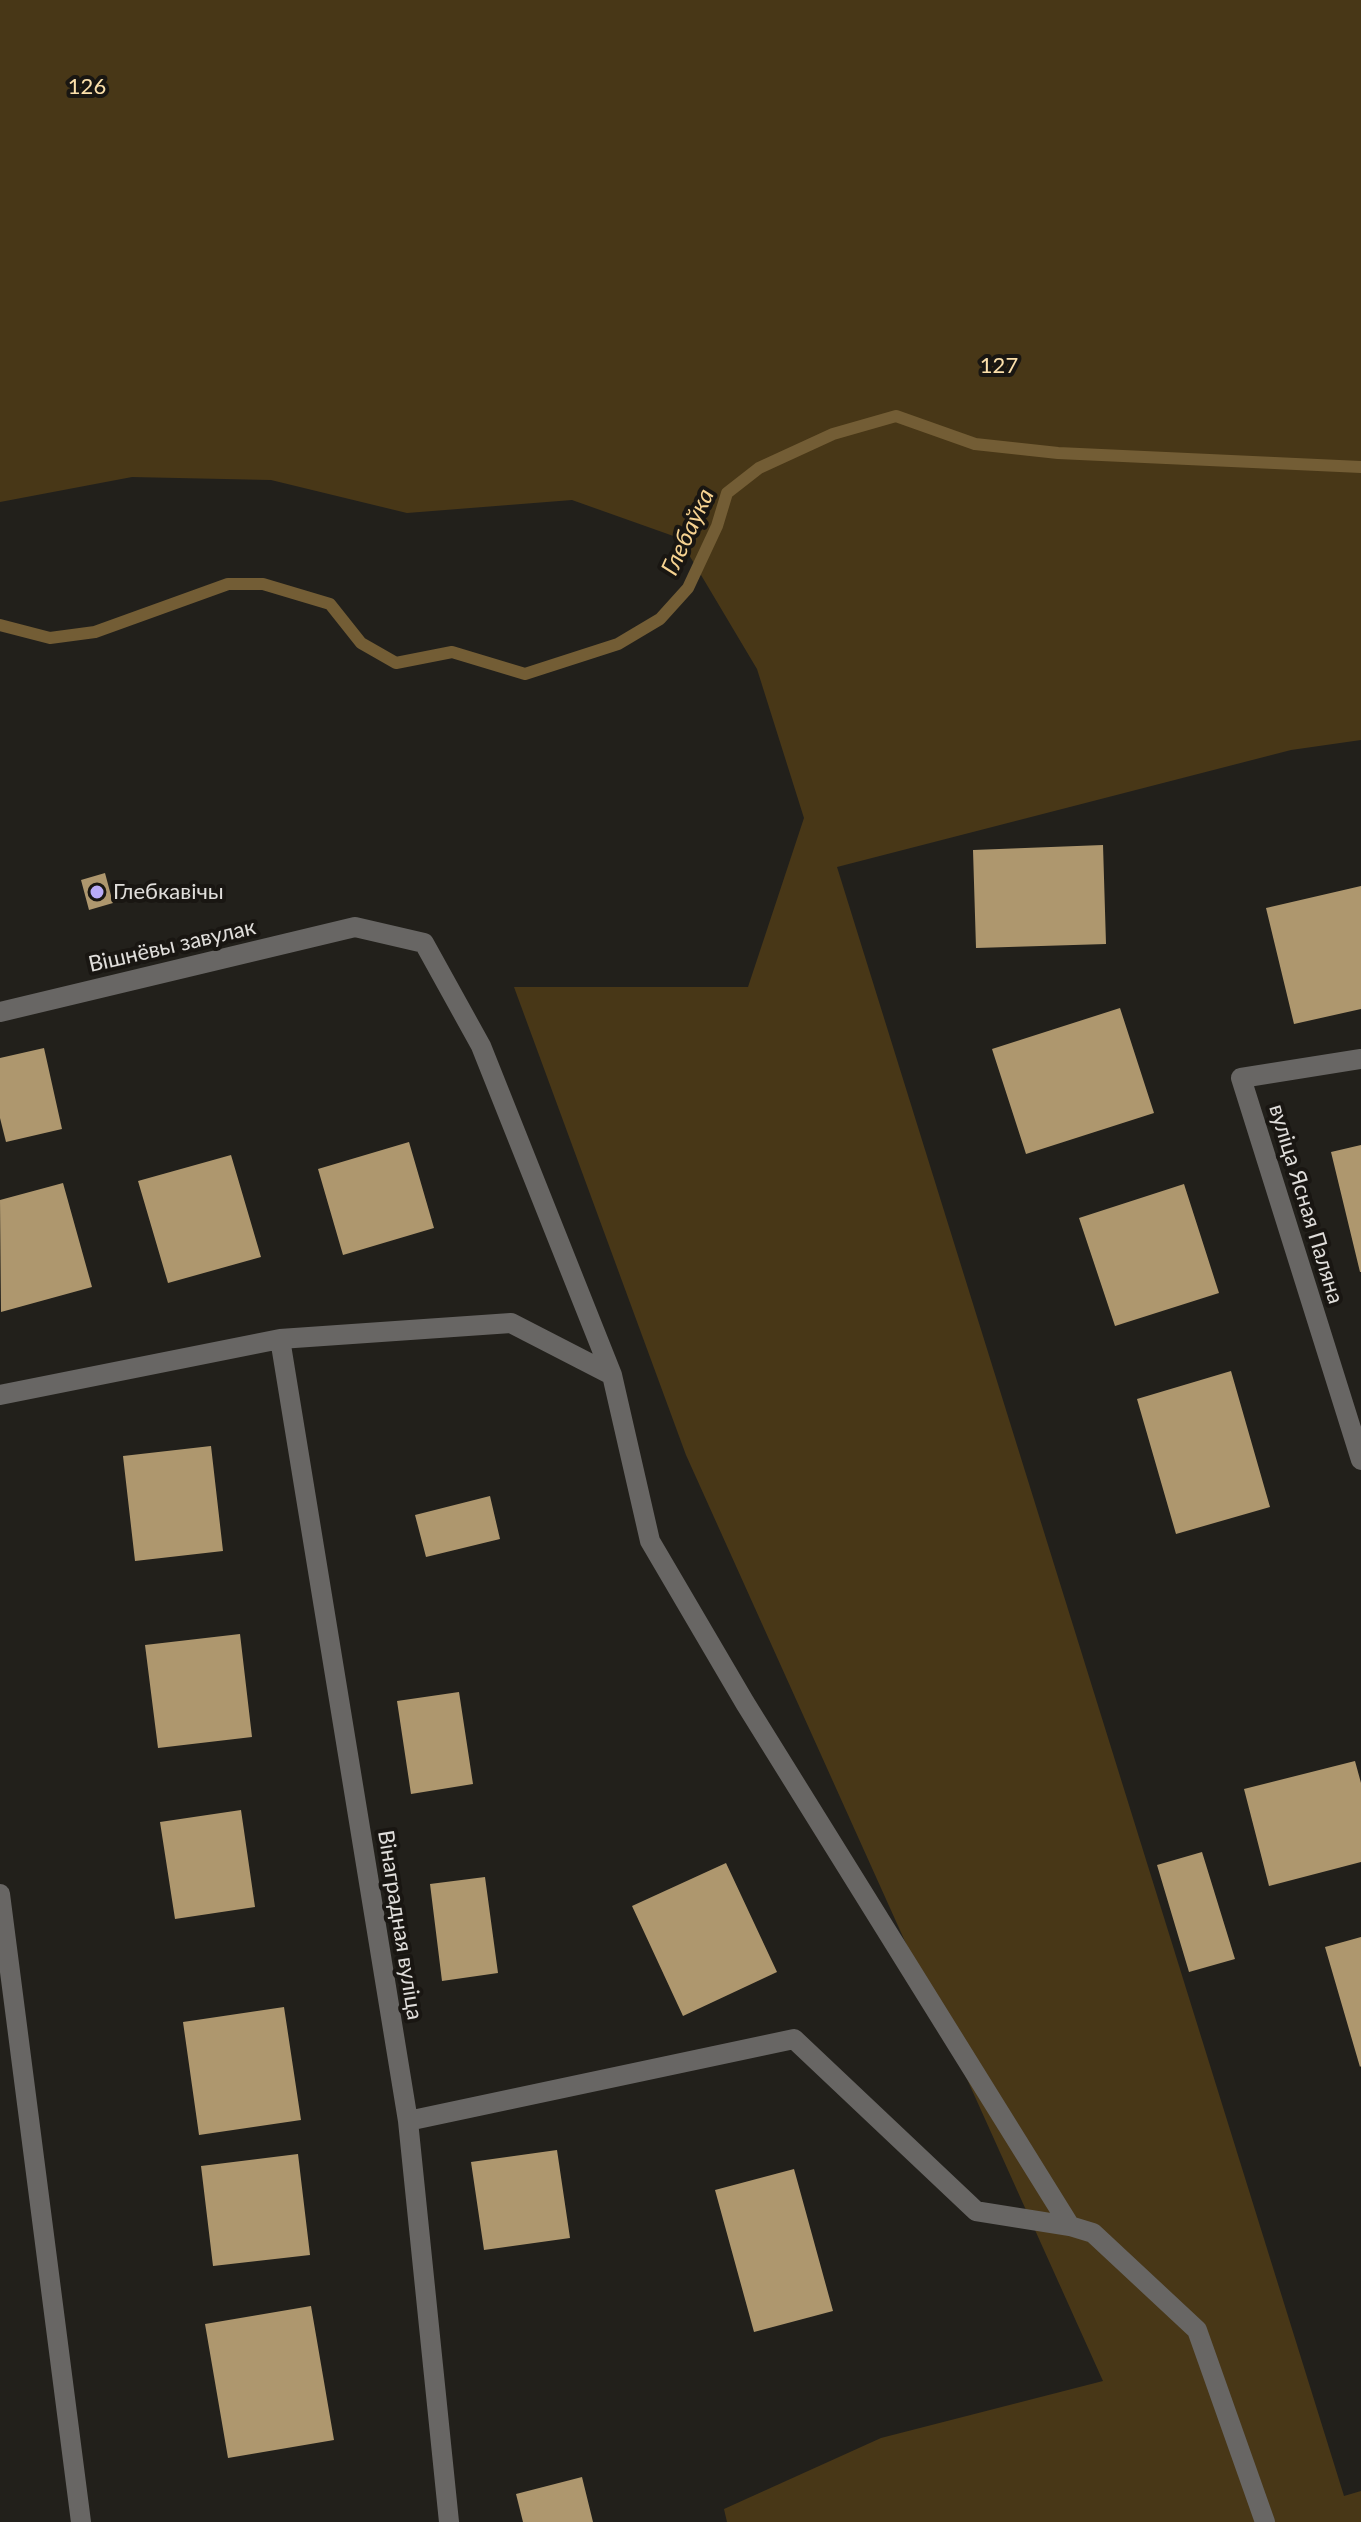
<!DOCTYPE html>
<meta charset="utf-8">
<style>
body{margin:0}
canvas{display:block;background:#22201b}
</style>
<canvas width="1361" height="2522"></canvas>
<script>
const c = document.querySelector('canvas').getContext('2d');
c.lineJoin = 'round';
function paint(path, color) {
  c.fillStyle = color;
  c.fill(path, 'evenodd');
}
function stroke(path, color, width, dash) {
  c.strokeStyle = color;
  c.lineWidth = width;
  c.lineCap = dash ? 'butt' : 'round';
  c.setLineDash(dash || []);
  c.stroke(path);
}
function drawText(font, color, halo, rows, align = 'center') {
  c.font = font + ' Lato,sans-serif';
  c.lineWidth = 8;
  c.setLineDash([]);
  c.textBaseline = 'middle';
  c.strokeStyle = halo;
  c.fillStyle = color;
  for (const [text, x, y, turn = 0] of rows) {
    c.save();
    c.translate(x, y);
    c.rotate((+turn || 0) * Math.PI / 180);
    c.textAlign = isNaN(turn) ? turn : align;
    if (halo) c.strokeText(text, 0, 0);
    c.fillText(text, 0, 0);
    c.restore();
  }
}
const green = new Path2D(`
 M0 0H1361V740L1291 750 837 867 1344 2496 1361 2491V2522H727L724 2509 881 2438 1103 2381 686 1455 514 987H748L804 818 757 669 679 538 572 500 407 513 271 480 132 477 0 502Z`);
const stream = new Path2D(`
 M0 625 50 638 95 632 228 584H263L330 604 361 643 396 663 452 652 525 674 618 644 660 619 688 588 717 526 727 493 759 468 833 434 896 416 975 444 1058 453 1361 467`);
const building = new Path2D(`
 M1103 845 1106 944 976 948 973 850Z
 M105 873 113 903 89 910 81 880Z
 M1361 886V1009L1294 1024 1266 908Z
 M1120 1008 1154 1113 1026 1154 992 1049Z
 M44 1048 62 1129 6 1142 0 1118V1058Z
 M409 1142 434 1228 343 1255 318 1169Z
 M1361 1145V1272H1360L1331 1152Z
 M231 1155 261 1257 168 1283 138 1181Z
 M63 1183 92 1287 1 1312 0 1200Z
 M1184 1184 1219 1293 1115 1326 1079 1218Z
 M1231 1371 1270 1507 1176 1534 1137 1399Z
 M211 1446 223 1551 135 1561 123 1456Z
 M490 1496 500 1539 426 1557 415 1515Z
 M240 1634 252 1737 158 1748 145 1645Z
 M459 1692 473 1784 411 1794 397 1701Z
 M1355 1761 1361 1783V1862L1269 1886 1244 1789Z
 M241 1810 255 1907 175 1919 160 1822Z
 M1202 1852 1235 1959 1189 1972 1157 1865Z
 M726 1863 777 1972 683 2016 632 1906Z
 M485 1877 498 1973 442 1981 430 1884Z
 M1361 1937V2066L1360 2067 1325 1947Z
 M284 2007 301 2120 199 2135 183 2022Z
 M557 2150 570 2238 484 2250 471 2162Z
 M298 2154 310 2255 213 2266 201 2166Z
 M794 2169 833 2311 754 2332 715 2190Z
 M311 2306 334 2440 228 2458 205 2324Z
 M582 2477 593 2522H523L516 2494Z`);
const minor = new Path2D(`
 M0 1012 355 927 424 943 481 1046 612 1375
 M1361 1059 1241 1078 1361 1460
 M280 1339 408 2121 449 2522
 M0 1395 280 1339 511 1323 612 1375 650 1541 745 1703 1070 2226 1093 2233 1197 2330 1265 2522
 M0 1894 81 2522
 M408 2121 794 2039 976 2211 1070 2226`);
const markers = [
 [97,892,8,"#b9abf7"]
];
const parkNames = [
 ["126",87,87],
 ["127",999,366]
];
const poiNames = [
 ["Глебкавічы",113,892]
];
const streetNames = [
 ["Вішнёвы завулак",172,946,-13],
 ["вуліца Ясная Паляна",1306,1204,73],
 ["Вінаградная вуліца",400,1925,81]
];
const waterNames = [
 ["Глебаўка",688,532,-65]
];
paint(green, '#483717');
stroke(stream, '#735d35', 12);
paint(building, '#ae976e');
stroke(minor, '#686664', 20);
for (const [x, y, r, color] of markers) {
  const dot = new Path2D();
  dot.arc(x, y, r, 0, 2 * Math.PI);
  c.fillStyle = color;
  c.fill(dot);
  stroke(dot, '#191612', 3);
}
drawText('22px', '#fce0ab', '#191612', parkNames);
drawText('22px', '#e0dedb', '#191612', poiNames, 'left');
drawText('22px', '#e0dedb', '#191612', streetNames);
drawText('italic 24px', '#f7d391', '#191612', waterNames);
</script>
